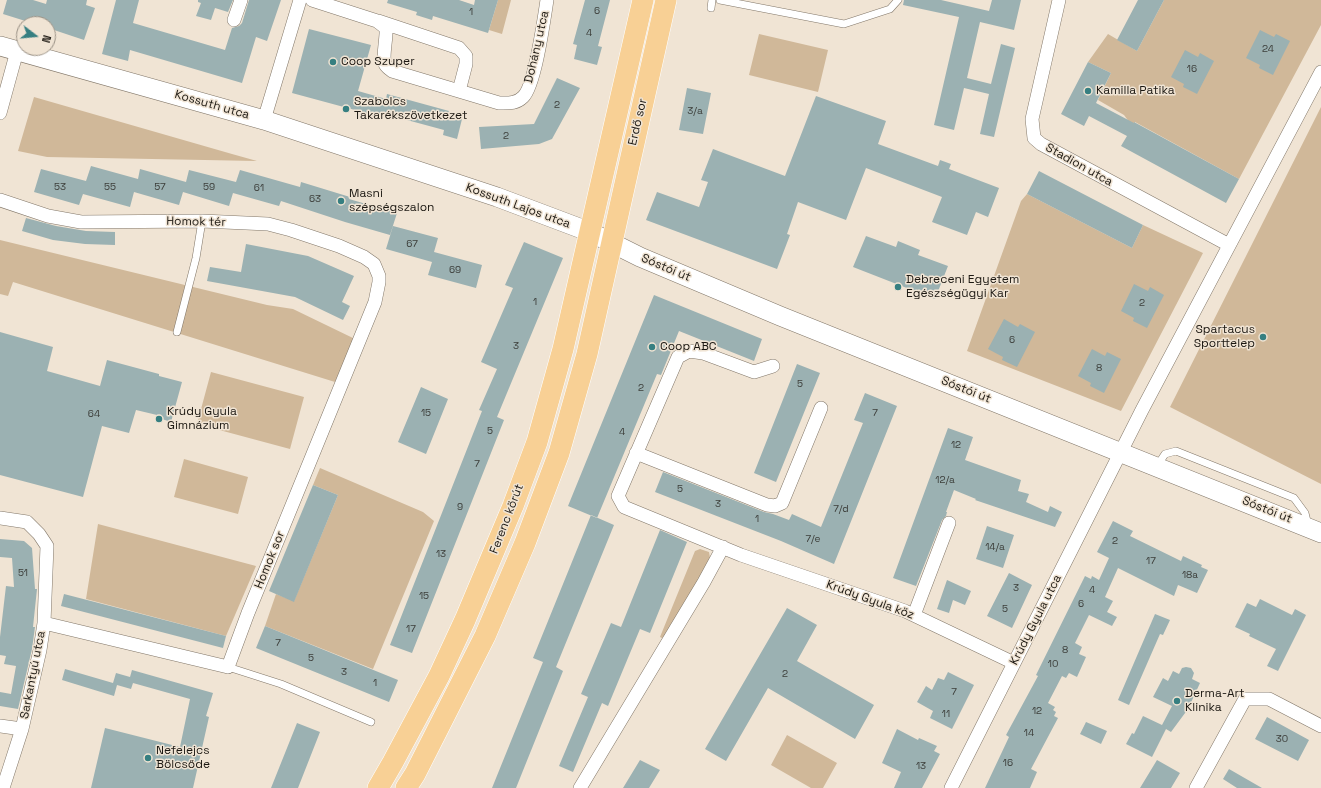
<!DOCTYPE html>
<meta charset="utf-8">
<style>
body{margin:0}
#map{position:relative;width:1321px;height:788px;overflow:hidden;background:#f0e4d4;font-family:"Space Grotesk",sans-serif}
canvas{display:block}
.north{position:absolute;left:16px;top:16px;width:40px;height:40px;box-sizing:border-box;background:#f0e4d4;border:1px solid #9b9286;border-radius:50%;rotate:106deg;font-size:11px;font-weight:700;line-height:16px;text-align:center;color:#1c1812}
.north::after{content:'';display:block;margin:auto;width:14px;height:18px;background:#367f81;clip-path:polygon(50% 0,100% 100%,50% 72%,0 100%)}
</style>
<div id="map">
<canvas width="1321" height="788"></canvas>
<div class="north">N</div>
</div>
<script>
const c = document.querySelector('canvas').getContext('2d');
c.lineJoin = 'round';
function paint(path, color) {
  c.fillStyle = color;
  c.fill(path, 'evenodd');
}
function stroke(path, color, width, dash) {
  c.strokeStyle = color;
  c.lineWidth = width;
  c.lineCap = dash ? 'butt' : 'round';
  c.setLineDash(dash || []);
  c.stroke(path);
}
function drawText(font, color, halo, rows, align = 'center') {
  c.font = font + ' "Space Grotesk",sans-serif';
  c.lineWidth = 3;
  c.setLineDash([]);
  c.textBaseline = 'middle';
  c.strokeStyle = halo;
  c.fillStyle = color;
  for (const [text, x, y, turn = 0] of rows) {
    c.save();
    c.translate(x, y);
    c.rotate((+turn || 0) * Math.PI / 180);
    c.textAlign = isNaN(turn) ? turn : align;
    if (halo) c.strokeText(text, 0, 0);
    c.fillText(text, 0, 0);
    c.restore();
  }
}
const green = new Path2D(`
 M498 0H511L502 34 489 30Z
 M1164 0H1321V25L1239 179 1135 122 1132 126 1124 115 1098 100 1111 73 1088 62 1108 34 1137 51Z
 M759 34 828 50 818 92 749 75Z
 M34 97 232 154 257 161 47 157 18 151Z
 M1321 107V484L1170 407Z
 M1027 194 1132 248 1143 225 1203 253 1121 411 967 351 1021 201Z
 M0 240 267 305 293 309 355 339 335 382 13 282 8 296 0 294Z
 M211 372 304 397 290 449 197 424Z
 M184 459 248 477 238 514 174 497Z
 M320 468 423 512 434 521 373 669 265 626 276 594 294 601 338 495 313 485Z
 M98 524 256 566 226 636 86 599Z
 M700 549 709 552 710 558 706 567 666 634 662 638 660 637 695 551Z
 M787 735 837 763 823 788H811L771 765Z`);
const building = new Path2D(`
 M7 0H33L46 4 47 0H87L86 5 95 8 84 40 48 28V24H35L3 14Z
 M116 0H139L133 23 225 50 232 28 239 26 242 23 249 0H281L267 41 256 37 242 83 130 50 128 61 102 54Z
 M198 0H233L228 12 215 8 211 20 196 16 201 3 198 2Z
 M388 0H459L474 5 475 0H498L488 33 433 16 432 20 416 15 417 12 387 3Z
 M585 0H610L598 46 602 47 597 65 574 59 577 45 573 44Z
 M904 0H941L989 11 992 0H1021L1014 30 980 22 967 78 991 84 1001 44 1015 48 994 137 980 134 989 94 964 88 954 130 934 125 959 17 903 5Z
 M1138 0H1164L1137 51 1117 40Z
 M309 29 371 45 358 91 386 99 387 94 449 111 447 115 462 119 457 139 443 135 444 130 381 113 380 118 365 114 366 113 292 93Z
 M1260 30 1274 37 1276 34 1290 41 1273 75 1259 68 1260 65 1246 58Z
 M1185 50 1198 57 1200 53 1214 61 1197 94 1183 87 1184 84 1171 77Z
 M1088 62 1111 73 1096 103 1134 123V122L1239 179 1226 203 1121 146 1127 136 1089 116 1084 126 1061 114Z
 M557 78 580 88 552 139 539 144 481 149 479 127 534 124Z
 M687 88 711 93 703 134 679 130Z
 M816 96 886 121 878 144 938 166 940 160 951 164 949 169 999 188 988 217 976 212 967 235 932 222 942 197 866 168 846 220 798 202 787 234 790 235 777 269 646 220 657 192 699 207 708 182 701 180 713 149 785 176Z
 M91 166 138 179 140 169 186 182 189 170 236 182 240 170 300 187 301 182 350 197 349 199 397 213 390 235 345 222 281 201 279 206 233 193 229 206 183 192 179 205 134 192 130 207 83 194 79 205 34 192 41 169 86 181Z
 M1039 171 1143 225 1132 248 1027 194Z
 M26 218 56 226 86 231 115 232V245L85 244 53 240 22 231Z
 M393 226 438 238 434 252 482 265 476 288 428 275 432 262 386 249Z
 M866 236 896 247 898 241 920 250 918 255 948 266 935 299 853 267Z
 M524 242 563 258 497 417 504 420 412 653 390 645 482 411 479 410 497 369 481 362 513 288 505 285Z
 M246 244 308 256 354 276 342 302 350 306 343 320 295 297 207 281 210 267 241 272Z
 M1134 284 1148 291 1150 287 1164 295 1147 328 1133 321 1134 318 1121 311Z
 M654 295 762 339 754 361 679 331 661 375 657 374 597 518 568 506Z
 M1004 319 1018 327 1020 324 1035 332 1017 367 1002 360 1003 357 988 349Z
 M0 332 53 347 47 371 100 386 107 360 159 374V376L182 382 171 422 156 417 157 415 136 410 129 433 102 426 83 497 0 475Z
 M1092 349 1105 356 1107 352 1121 359 1104 393 1090 386 1091 383 1078 376Z
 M797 364 820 373 776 482 754 473Z
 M421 387 448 399 426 454 398 442Z
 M865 393 897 406 834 564 781 541 655 492 663 472 764 512 773 514 789 520 792 514 821 527 863 423 854 420Z
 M948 428 973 437 965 460 1021 480 1018 491 1029 494 1026 502 1048 512 1050 506 1062 512 1055 527 975 500 976 499 954 490 946 512H947L946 516 942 520 916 586 893 578Z
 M313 485 338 495 294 602 269 591Z
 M591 515 614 525 556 667 563 671 516 788H492L543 662 533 658Z
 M1113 521 1133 531 1130 536 1181 561 1183 556 1202 565 1201 567 1208 570 1197 593 1178 585 1174 596 1118 568 1105 597 1113 601 1107 612 1117 617 1112 626 1089 615 1075 643 1082 647 1079 654 1086 657 1077 677 1069 673 1066 678 1062 676 1048 703 1055 707 1053 710 1056 712 1054 716 1058 718 1031 769 1037 772 1030 788H985L1009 737 1006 735 1038 676 1036 675 1085 576 1091 579 1092 576 1099 580 1109 558 1097 552Z
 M987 526 1014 535 1003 568 976 559Z
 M660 530 687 542 650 633 640 629 608 706 602 703 573 772 559 766 588 697 581 694 611 623 621 627Z
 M0 539 24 541 32 548 35 589H37L33 627H35L32 649 18 709 0 706V692L11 694 16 666 4 664 6 656 0 655V637L6 586 14 587 12 558 0 557Z
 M1009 573 1032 585 1012 628 987 616Z
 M947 580 971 591 965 605 953 600 949 613 937 609Z
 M64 594 226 636 223 648 61 606Z
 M1260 599 1292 615 1295 609 1306 615 1278 671 1267 666 1276 649 1249 636 1250 634 1235 627 1247 603 1256 607Z
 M787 608 817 625 797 661 874 705 855 739 768 688 726 761 705 749Z
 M1155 614 1170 620 1163 635 1160 634 1129 705 1118 700Z
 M265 626 398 680 389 702 256 648Z
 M1186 667 1191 668 1194 673 1192 679 1200 683 1188 709 1171 732 1166 729 1152 757 1126 744 1132 733 1134 734 1143 716 1162 725 1172 706 1153 697 1163 678 1168 681 1173 671 1179 674 1182 668Z
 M65 669 113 683 116 673 130 677 132 670 213 693 206 716 209 717 193 788H91L105 728 180 747 190 699 133 683 131 689 117 685 114 696 62 680Z
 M948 672 974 685 952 729 930 718 933 711 917 702 926 686 932 690 938 678 944 680Z
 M1267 717 1309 740 1298 761 1255 739Z
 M1086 722 1107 731 1101 744 1080 734Z
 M297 723 320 732 298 788H271Z
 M897 729 918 740 919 738 937 746 934 751 940 754 922 788H894L901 772 882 763Z
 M640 760 660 770 649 788H623Z
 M1157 760 1180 773 1171 788H1140Z
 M1229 769 1262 788H1237L1223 779Z`);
const lane = new Path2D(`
 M720 0 844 24 890 9 898 0
 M711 8 712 0
 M177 332 196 258 202 221
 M1157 466 1165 454 1176 451 1294 498 1305 513 1308 525
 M228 667 281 684 371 722`);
const street = new Path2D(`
 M312 0 377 21 386 28C387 38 382 56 385 64 386 67 390 69 392 71L499 103C508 103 516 104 523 97 535 86 544 19 547 0
 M1059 0 1032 119 1034 138 1041 144 1229 245
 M234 20 241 0
 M378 21 459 48 466 56V64L459 91
 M0 113 17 51
 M264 120 300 0
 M0 200 48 216 81 222 202 221 268 224 291 230 339 246 364 257 374 264 379 276V282L375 302 248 613 228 667 44 623
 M773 366 754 372 703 353 689 351 678 357 618 496 624 507 741 555 905 611 1014 663
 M636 453 767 505 775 506 782 503 821 408
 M0 518 27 522 39 534 47 546 44 623 40 650 22 729 3 788
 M914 615 949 523
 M0 726 22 729
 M580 788 704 582 723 547
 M951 788 1142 410 1321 72
 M1196 788 1245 699H1269L1321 726`);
const secondary = new Path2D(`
 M0 46 264 120 497 197 590 232 640 257 780 316 1321 533`);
const primary = new Path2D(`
 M378 788 393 762 439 676 465 620 513 506 537 442 563 349 643 0
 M406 788 415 774 485 636 525 543 559 453 587 354 666 0`);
const markers = [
 [333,62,4,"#367f81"],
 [1088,91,4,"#367f81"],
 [346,109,4,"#367f81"],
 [341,201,4,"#367f81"],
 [898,287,4,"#367f81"],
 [1263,337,4,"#367f81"],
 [652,347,4,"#367f81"],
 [159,419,4,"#367f81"],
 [1177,701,4,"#367f81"],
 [148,758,4,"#367f81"]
];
const numberNames = [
 ["6",597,11],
 ["1",471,12],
 ["4",589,33],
 ["24",1268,49],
 ["16",1192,69],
 ["2",557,105],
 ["3/a",695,111],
 ["2",506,136],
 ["53",60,187],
 ["55",110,187],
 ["57",160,187],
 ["59",209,187],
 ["61",259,188],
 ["63",315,199],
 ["67",412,244],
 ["69",455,270],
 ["1",535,302],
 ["2",1142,303],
 ["6",1012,340],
 ["3",516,346],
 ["8",1099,368],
 ["5",800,384],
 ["2",641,388],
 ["15",426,413],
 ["7",875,413],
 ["64",94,414],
 ["5",490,431],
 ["4",622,432],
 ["12",956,445],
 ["7",477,464],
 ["12/a",945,480],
 ["5",680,489],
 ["3",718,504],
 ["9",460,507],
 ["7/d",841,509],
 ["1",757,519],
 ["7/e",813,539],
 ["2",1115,541],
 ["14/a",995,547],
 ["13",441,554],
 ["17",1151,561],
 ["51",23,573],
 ["18a",1190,575],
 ["3",1016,588],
 ["4",1092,590],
 ["15",424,596],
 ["6",1081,604],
 ["5",1005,609],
 ["17",411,629],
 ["7",278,643],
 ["8",1065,650],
 ["5",311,658],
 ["10",1053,664],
 ["3",344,672],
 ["2",785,674],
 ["1",375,683],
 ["7",954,692],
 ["12",1037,711],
 ["11",946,714],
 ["14",1029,733],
 ["30",1282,739],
 ["16",1008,763],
 ["13",921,766]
];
const streetNames = [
 ["Dohány utca",537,47,-77],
 ["Kossuth utca",212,105,16],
 ["Erdő sor",638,122,-77],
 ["Stadion utca",1079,165,29],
 ["Kossuth Lajos utca",518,206,20],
 ["Homok tér",196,222,1],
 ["Sóstói út",666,268,23],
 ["Sóstói út",966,390,22],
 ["Sóstói út",1267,510,22],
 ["Ferenc körút",507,519,-69],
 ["Homok sor",270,560,-68],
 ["Krúdy Gyula köz",870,600,20],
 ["Krúdy Gyula utca",1036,620,-63],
 ["Sarkantyú utca",33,675,-79]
];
const poiNames = [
 ["Coop Szuper",341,62],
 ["Kamilla Patika",1096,91],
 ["Szabolcs",354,102],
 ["Takarékszövetkezet",354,116],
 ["Masni",349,194],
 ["szépségszalon",349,208],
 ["Debreceni Egyetem",906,280],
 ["Egészségügyi Kar",906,294],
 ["Spartacus",1255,330,"right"],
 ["Sporttelep",1255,344,"right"],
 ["Coop ABC",660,347],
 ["Krúdy Gyula",167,412],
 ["Gimnázium",167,426],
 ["Derma-Art",1185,694],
 ["Klinika",1185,708],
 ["Nefelejcs",156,751],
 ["Bölcsőde",156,765]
];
paint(green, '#d0b899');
paint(building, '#9bb1b2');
stroke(lane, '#827769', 8);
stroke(street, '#827769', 14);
stroke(secondary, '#827769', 20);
stroke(primary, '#fff', 22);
stroke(lane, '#fff', 7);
stroke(street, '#fff', 13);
stroke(secondary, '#fff', 19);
stroke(primary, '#f8d095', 21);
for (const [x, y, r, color] of markers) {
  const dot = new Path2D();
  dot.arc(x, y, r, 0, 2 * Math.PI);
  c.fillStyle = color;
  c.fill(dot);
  stroke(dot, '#f0e4d4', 1.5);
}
drawText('10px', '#3c3e3a', null, numberNames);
drawText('12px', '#1c1812', '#f0e4d4', streetNames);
drawText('12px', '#1c1812', '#f0e4d4', poiNames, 'left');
</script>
